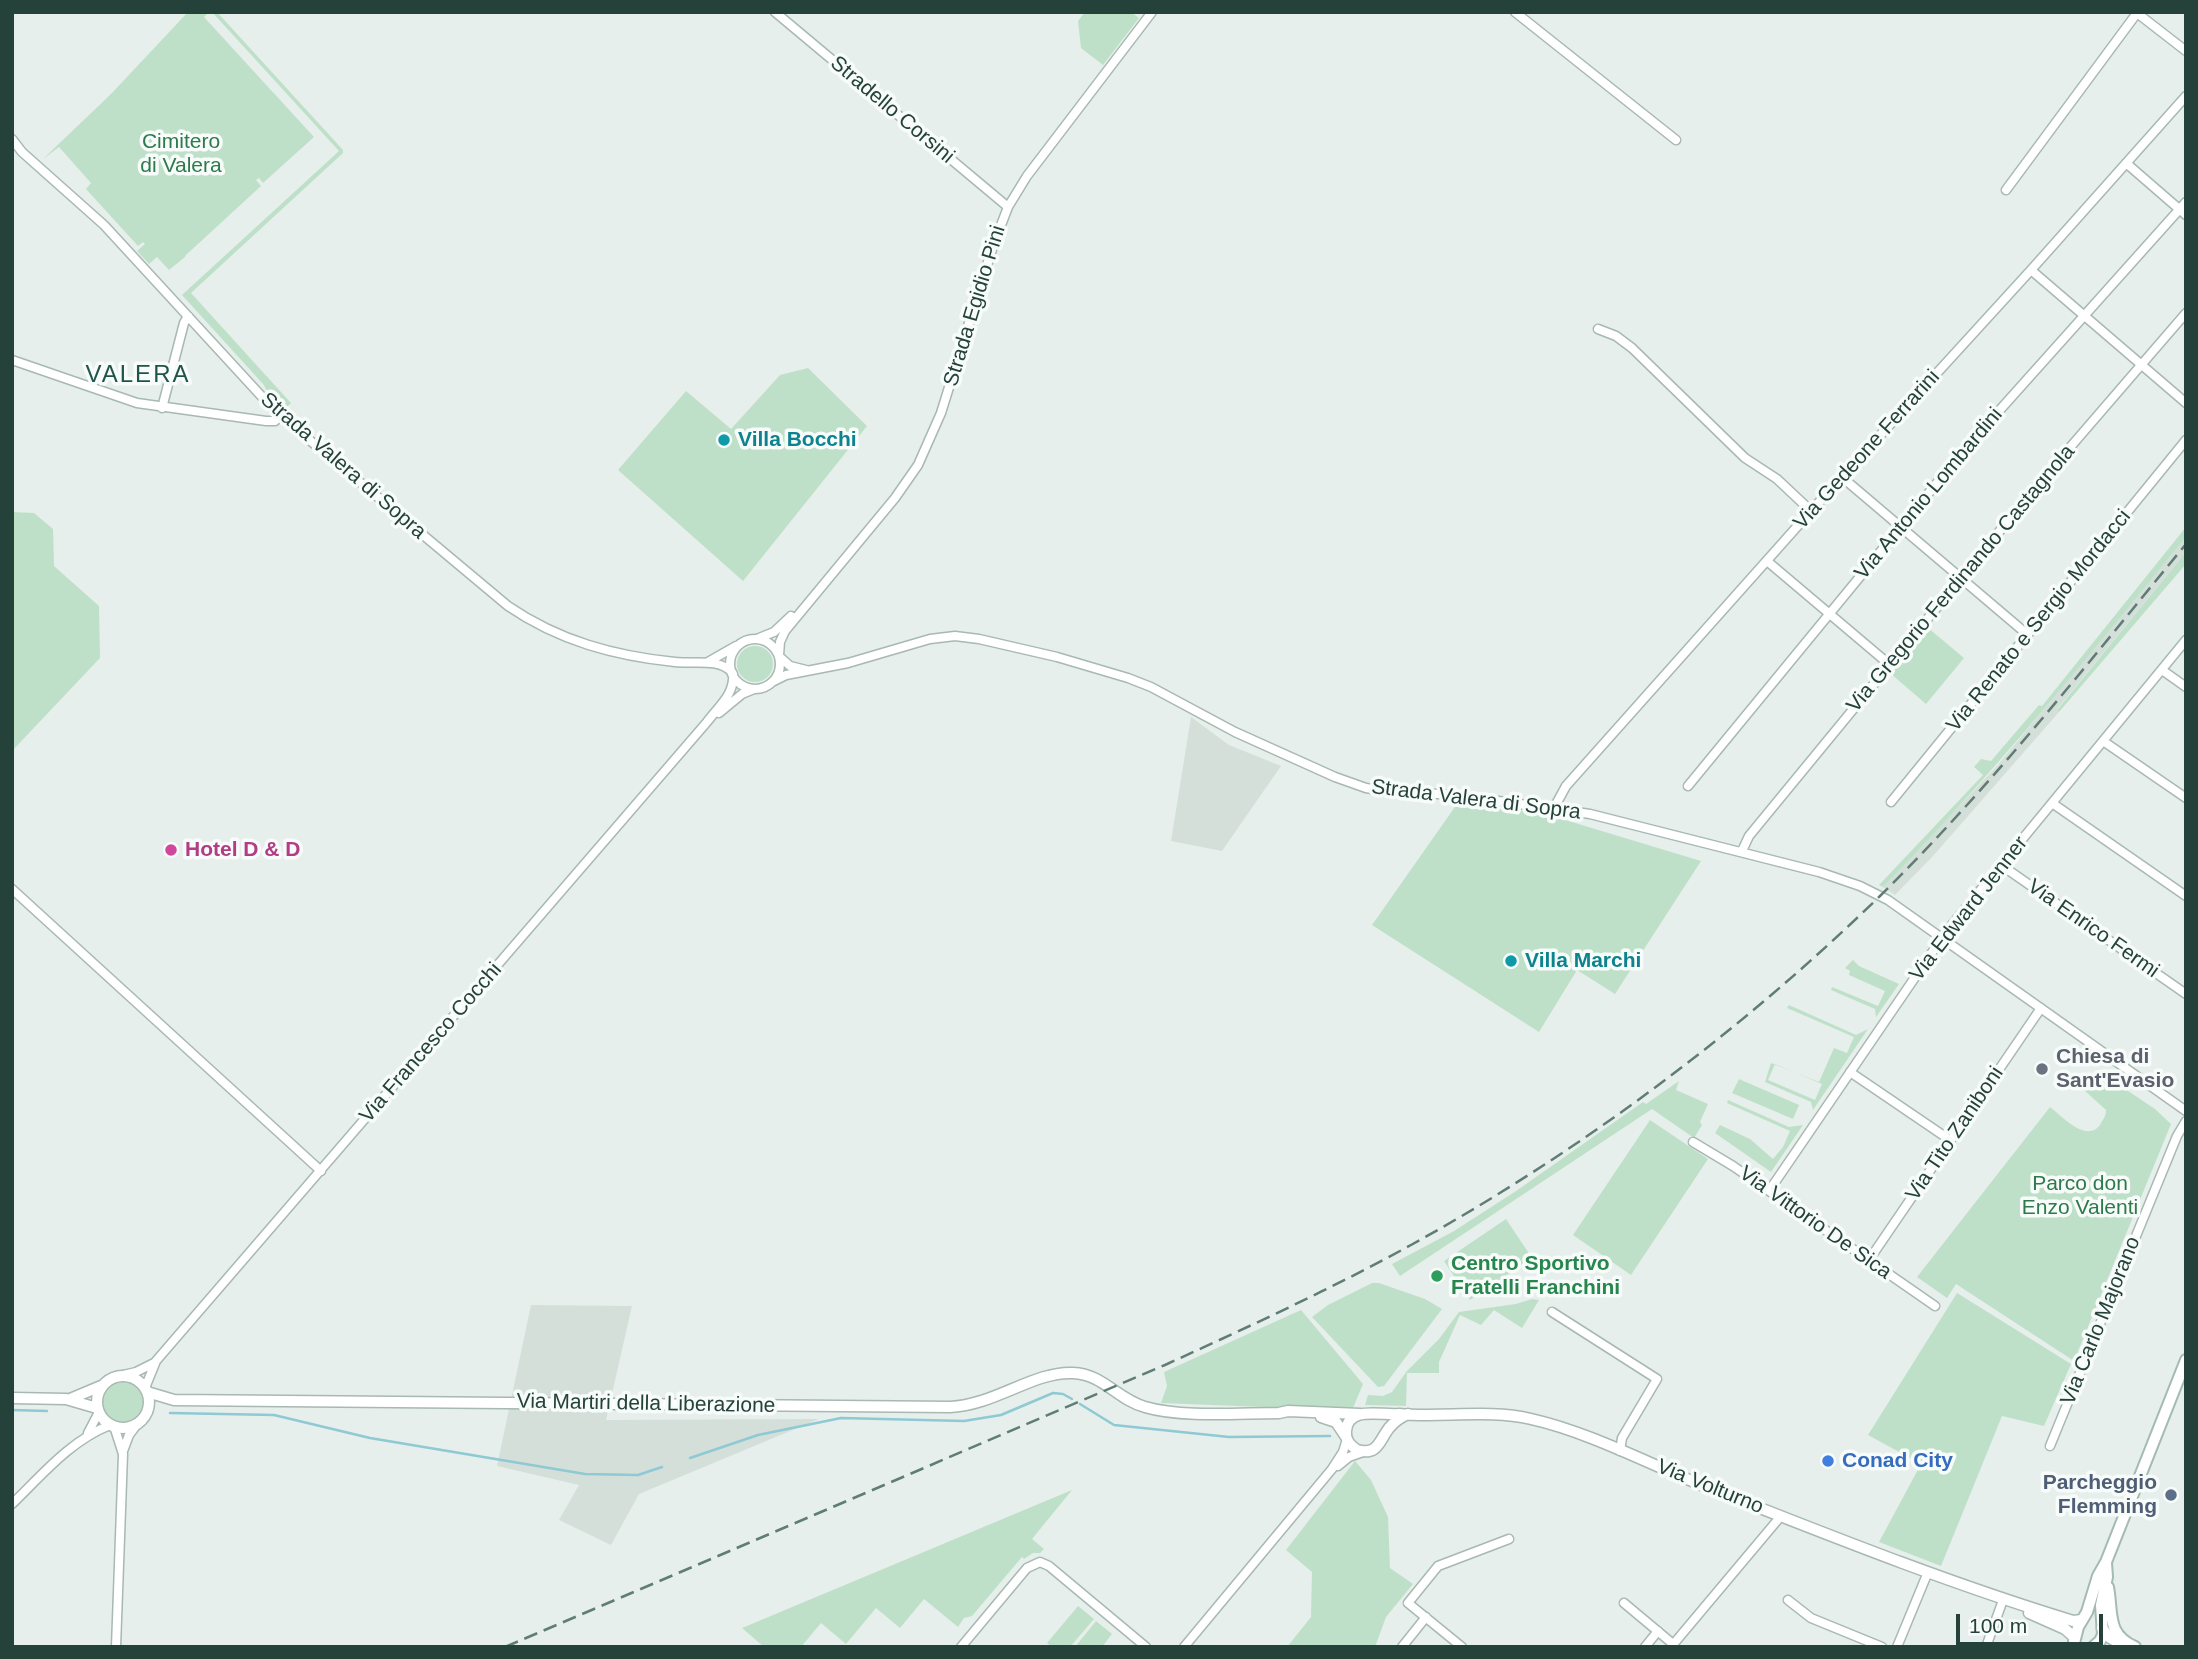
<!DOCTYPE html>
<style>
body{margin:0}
#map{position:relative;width:2198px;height:1659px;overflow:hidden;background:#e6efeb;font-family:Arial,sans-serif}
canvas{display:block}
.frame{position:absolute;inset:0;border:14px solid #24423a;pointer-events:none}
.scale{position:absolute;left:1956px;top:1614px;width:147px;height:32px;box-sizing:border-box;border:4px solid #24423a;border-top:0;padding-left:9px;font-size:21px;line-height:24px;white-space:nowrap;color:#24423a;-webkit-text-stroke:5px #f7fbf9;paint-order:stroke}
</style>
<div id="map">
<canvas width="2198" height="1659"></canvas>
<div class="frame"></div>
<div class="scale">100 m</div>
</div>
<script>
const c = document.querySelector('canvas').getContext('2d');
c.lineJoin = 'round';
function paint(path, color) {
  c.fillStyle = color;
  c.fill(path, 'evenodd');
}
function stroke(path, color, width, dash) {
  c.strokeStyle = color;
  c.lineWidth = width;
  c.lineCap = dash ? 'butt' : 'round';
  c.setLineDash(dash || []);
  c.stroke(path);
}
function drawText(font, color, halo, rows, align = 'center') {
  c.font = font + ' Arial,sans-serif';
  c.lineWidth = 7;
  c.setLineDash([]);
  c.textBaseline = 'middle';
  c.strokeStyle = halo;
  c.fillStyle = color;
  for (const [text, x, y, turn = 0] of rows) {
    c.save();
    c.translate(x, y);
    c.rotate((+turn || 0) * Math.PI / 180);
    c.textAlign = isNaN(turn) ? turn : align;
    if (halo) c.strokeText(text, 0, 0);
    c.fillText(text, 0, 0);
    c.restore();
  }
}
const built = new Path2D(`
 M2186 537V552L2057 709 2059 712 1933 856 1895 895 1883 887 1997 766Z
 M1191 717 1229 745 1281 766 1222 851 1171 841Z
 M531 1305 632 1306 606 1420 819 1419 639 1494 611 1545 559 1520 579 1485 497 1466Z`);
const green = new Path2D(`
 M188 12H209L204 17 314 137 263 183 259 178 256 180 261 186 186 255 185 257 169 270 157 257 149 264 137 251 145 244 143 242 138 246 86 189 91 183 59 147 43 159 111 94Z
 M212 12H217L343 150V153L191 293 291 403 284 410 273 400 263 384 182 295 339 151Z
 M1085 12H1131L1139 18 1103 65 1081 48 1078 21Z
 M808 368 867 426 743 581 618 470 686 391 731 429 780 375Z
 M12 512 34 513 53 529 54 566 99 606 100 658 12 751Z
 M2186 527V537C2088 657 1991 777 1883 887L1879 885 1983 775 1974 767 1981 759 1991 761 2039 705 2042 706Z
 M2186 552V564L2059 712 2057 710Z
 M1927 627 1964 658 1926 704 1890 673Z
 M737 664a18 18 0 1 1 36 0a18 18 0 1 1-36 0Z
 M1457 804 1542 813 1701 861 1615 994 1577 970 1539 1032 1372 925Z
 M1853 960 1859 966 1899 984 1876 1017 1875 1009 1831 990 1832 987 1878 1006 1885 991 1849 975 1850 971 1845 968Z
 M1789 1005 1856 1035 1868 1029 1813 1110 1811 1102 1765 1082 1771 1063 1819 1082 1834 1048 1847 1053 1854 1037 1787 1008ZM1775 1064 1822 1084 1815 1100 1768 1080Z
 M2097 1070 2155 1109 2171 1124 2074 1361 1956 1284 1947 1298 1917 1277 2050 1107C2063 1117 2086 1143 2100 1125 2103 1119 2106 1117 2106 1110L2084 1090Z
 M1739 1079 1799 1105 1793 1119 1732 1093Z
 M1679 1081 1676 1090 1708 1104 1700 1122 1702 1125 1694 1138 1652 1109 1400 1276 1392 1264 1454 1231 1516 1191 1643 1102 1646 1104Z
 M1728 1100 1789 1127 1803 1125 1771 1172 1715 1133 1720 1125 1750 1139 1773 1159 1783 1147 1790 1131 1727 1103Z
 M1650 1120 1708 1159 1631 1275 1573 1235Z
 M1506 1219 1532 1258 1470 1300 1444 1261Z
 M1372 1283H1379L1425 1299 1442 1309 1384 1386 1378 1387 1312 1317 1328 1305Z
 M1957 1293 2071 1364 2044 1426 2002 1416 1941 1566 1879 1542 1921 1464 1868 1435Z
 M1532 1299 1539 1300 1522 1328 1494 1310 1481 1325 1460 1315 1439 1362V1373H1407L1406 1406 1365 1405 1368 1395 1383 1396 1392 1392 1407 1371 1439 1339 1459 1312 1516 1304Z
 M1301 1310 1363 1384 1353 1408 1339 1410 1161 1403 1167 1386 1164 1372Z
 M103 1402a20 20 0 1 1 40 0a20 20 0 1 1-40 0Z
 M1355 1461 1371 1480 1388 1517 1390 1568 1413 1584 1386 1617 1375 1647H1287L1311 1617 1312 1572 1286 1550Z
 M1072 1490 1032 1539 1044 1549 1040 1553H1033L1024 1559 1022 1557 972 1616 964 1618 958 1627 924 1599 900 1628 876 1608 846 1644 821 1623 801 1647H764L742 1628Z
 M1078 1606 1094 1619 1070 1647H1052L1047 1643Z
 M1096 1621 1112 1634 1102 1647H1075Z`);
const stream = new Path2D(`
 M1080 1404 1114 1425 1229 1437 1330 1436
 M12 1410 47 1411
 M170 1413 274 1415 370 1438 585 1474 638 1475 662 1467
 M690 1458 758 1435 841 1418 964 1421 1001 1415 1053 1393 1063 1394 1072 1399`);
const minor = new Path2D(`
 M775 12 1008 207
 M1515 12 1676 140
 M12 139 22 152 104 225 276 412 508 606C559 641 615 656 675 662 694 664 718 658 732 672
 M2126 163 2186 215
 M2006 190 2137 13 2186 51
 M2031 270 2186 403
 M1598 329 1616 336 1632 348 1745 458 1777 479 1811 511
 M12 360 137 403 266 421H275L280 416
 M162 408 184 323 188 316
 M1843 478 2028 635
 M1767 561 1890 665
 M759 638 774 632 791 616
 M730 664a25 25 0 1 1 50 0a25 25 0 1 1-50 0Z
 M779 655 780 642 785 631 895 498 918 465 941 413 993 246 1008 207 1027 176 1152 12
 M781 658 790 666 806 670
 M708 662 736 646
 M2162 670 2186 687
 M774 681 786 675 848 663 930 639 955 636 979 639 1057 657 1128 678 1151 687 1235 732 1335 777 1366 788 1384 791 1456 795 1590 814 1819 872 1860 886 1888 900 2186 1111
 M719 713 742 694 754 689
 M2103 741 2186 798
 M1688 786 1964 450 2186 202
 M1891 802 2186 440
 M2052 803 2186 896
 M1554 808 1566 786 1811 511 2031 270 2186 96
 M1742 851 1749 836 2035 488 2186 313
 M2001 865 2186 994
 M12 889 321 1171
 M1850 1072 1950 1140
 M1693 1142 1733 1166 1935 1306
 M1769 1191 1946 932 2186 640
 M1869 1260 2041 1008
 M1552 1312 1657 1379 1622 1438 1620 1451
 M119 1376 136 1372 154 1363
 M145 1388 156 1361 707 722C718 707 735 694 733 674
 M114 1426 123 1454 116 1647
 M88 1433 99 1412
 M2050 1446 2177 1136 2186 1121
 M123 1451 129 1435 138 1423
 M1338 1466 1349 1457 1363 1452
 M12 1504C43 1474 70 1441 110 1425
 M1788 1600 1811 1618 1882 1647
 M1624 1603 1673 1644
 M961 1647 1027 1568 1040 1562 1049 1566 1146 1647
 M1184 1647 1332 1469 1343 1452 1347 1439
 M1402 1647 1426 1617
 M1462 1647 1408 1603 1438 1566 1509 1539
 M1645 1647 1658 1631
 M1671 1647 1781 1516
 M1897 1647 1928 1572
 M1986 1647 2003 1600`);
const tertiary = new Path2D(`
 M97 1402a26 26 0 1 1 52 0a26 26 0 1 1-52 0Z
 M147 1392 174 1400 950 1407C995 1405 1034 1371 1073 1373 1103 1374 1118 1400 1145 1407 1182 1418 1239 1413 1279 1413L1288 1411 1360 1414
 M12 1398 66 1399 97 1408
 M70 1399 101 1386
 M1408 1414C1401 1417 1394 1422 1389 1428 1379 1441 1378 1456 1357 1450 1350 1445 1345 1440 1346 1431 1348 1405 1382 1416 1399 1414 1443 1418 1488 1409 1531 1419 1589 1432 1649 1464 1704 1486 1826 1534 1948 1583 2073 1621L2082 1620
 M1321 1417 1336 1422 1346 1437
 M2029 1613 2065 1629 2074 1637V1643
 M2102 1628 2110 1638 2126 1647`);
const secondary = new Path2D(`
 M2108 1587C2113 1614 2106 1634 2135 1647
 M2073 1647 2078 1627 2087 1612 2098 1576 2106 1562 2186 1360
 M2093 1647 2100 1641 2103 1635 2101 1605 2107 1577 2106 1563`);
const rail = new Path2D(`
 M505 1647 1165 1365C1248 1327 1331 1289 1411 1245 1581 1151 1740 1032 1880 896 1991 787 2087 664 2186 544`);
const markers = [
 [724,440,7,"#0f9aa8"],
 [171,850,7,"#d1479c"],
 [1511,961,7,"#0f9aa8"],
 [2042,1069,7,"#6b7280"],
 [1437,1276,7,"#2e9e5b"],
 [1828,1461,7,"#3f7fe0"],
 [2171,1495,7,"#5c6f8a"]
];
const streetNames = [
 ["Stradello Corsini",892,110,40],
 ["Strada Egidio Pini",975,306,-73],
 ["Via Gedeone Ferrarini",1867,450,-48],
 ["Strada Valera di Sopra",343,466,41],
 ["Via Antonio Lombardini",1929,494,-50],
 ["Via Gregorio Ferdinando Castagnola",1961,579,-50],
 ["Via Renato e Sergio Mordacci",2039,621,-51],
 ["Strada Valera di Sopra",1476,800,7],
 ["Via Edward Jenner",1969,909,-52],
 ["Via Enrico Fermi",2093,929,35],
 ["Via Francesco Cocchi",431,1043,-49],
 ["Via Tito Zaniboni",1955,1134,-56],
 ["Via Vittorio De Sica",1815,1223,35],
 ["Via Carlo Majorano",2101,1321,-68],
 ["Via Martiri della Liberazione",646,1404,1],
 ["Via Volturno",1710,1487,22]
];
const parkNames = [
 ["Cimitero",181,142],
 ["di Valera",181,166],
 ["Parco don",2080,1184],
 ["Enzo Valenti",2080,1208]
];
const cultureNames = [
 ["Villa Bocchi",738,440],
 ["Villa Marchi",1525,961]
];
const hotelNames = [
 ["Hotel D & D",185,850]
];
const worshipNames = [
 ["Chiesa di",2056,1057],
 ["Sant'Evasio",2056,1081]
];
const leisureNames = [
 ["Centro Sportivo",1451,1264],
 ["Fratelli Franchini",1451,1288]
];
const shopNames = [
 ["Conad City",1842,1461]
];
const serviceNames = [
 ["Parcheggio",2157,1483],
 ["Flemming",2157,1507]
];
const quarterNames = [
 ["VALERA",138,375]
];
paint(built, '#d4dfda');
paint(green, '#bfe0c8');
stroke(stream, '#8ec9d4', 2.5);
stroke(minor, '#a8b8b2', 11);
stroke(tertiary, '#a8b8b2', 13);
stroke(secondary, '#a4bbb3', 14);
stroke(minor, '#fff', 8);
stroke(tertiary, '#fff', 10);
stroke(secondary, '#fff', 10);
stroke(rail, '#5f7d75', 2.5, [14, 7]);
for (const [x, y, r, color] of markers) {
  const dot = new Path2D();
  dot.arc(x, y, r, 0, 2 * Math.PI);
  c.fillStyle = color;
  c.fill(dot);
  stroke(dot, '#f7fbf9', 2.5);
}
drawText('21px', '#24423a', '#f7fbf9', streetNames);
drawText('21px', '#2d7a4b', '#f7fbf9', parkNames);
drawText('bold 21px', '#0d838f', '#f7fbf9', cultureNames, 'left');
drawText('bold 21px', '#b23c85', '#f7fbf9', hotelNames, 'left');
drawText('bold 21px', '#5b616d', '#f7fbf9', worshipNames, 'left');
drawText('bold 21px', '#27864d', '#f7fbf9', leisureNames, 'left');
drawText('bold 21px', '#366cbe', '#f7fbf9', shopNames, 'left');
drawText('bold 21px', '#4e5e75', '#f7fbf9', serviceNames, 'right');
c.letterSpacing = '2px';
drawText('24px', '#1f5548', '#f7fbf9', quarterNames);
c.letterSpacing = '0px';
</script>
